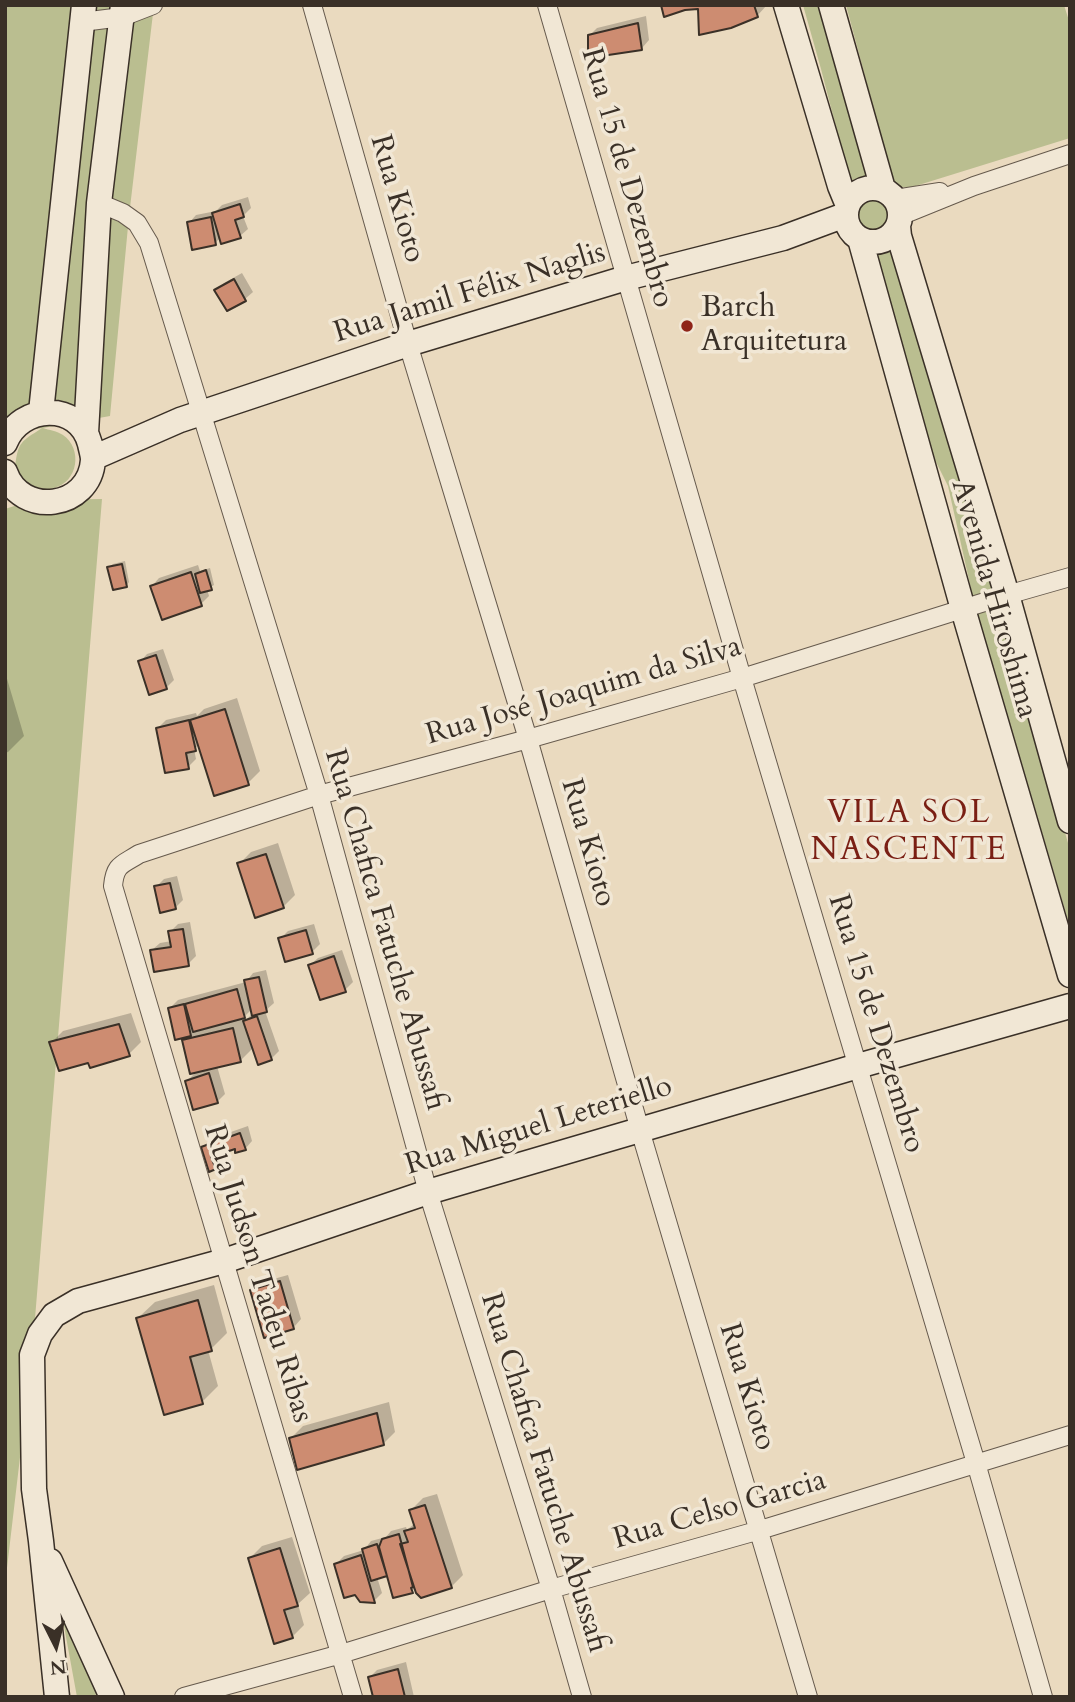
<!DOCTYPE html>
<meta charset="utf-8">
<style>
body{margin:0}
#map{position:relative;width:1075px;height:1702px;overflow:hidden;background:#eadabf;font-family:Cardo,serif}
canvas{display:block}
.frame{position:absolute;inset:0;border:7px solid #3a3027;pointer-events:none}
.north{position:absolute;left:21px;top:1611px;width:70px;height:70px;-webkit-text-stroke:5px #f1e7d5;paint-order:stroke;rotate:174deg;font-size:19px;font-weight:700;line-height:28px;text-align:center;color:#3a3027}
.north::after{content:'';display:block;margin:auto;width:24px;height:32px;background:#3a3027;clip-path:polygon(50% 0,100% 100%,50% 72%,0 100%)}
</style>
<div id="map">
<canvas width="1075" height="1702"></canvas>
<div class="frame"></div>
<div class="north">N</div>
</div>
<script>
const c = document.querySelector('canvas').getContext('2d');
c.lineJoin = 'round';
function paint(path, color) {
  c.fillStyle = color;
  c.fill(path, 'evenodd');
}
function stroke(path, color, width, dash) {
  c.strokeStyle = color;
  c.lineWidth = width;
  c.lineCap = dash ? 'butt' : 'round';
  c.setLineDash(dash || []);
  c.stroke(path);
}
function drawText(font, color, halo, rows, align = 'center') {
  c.font = font + ' Cardo,serif';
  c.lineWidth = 7;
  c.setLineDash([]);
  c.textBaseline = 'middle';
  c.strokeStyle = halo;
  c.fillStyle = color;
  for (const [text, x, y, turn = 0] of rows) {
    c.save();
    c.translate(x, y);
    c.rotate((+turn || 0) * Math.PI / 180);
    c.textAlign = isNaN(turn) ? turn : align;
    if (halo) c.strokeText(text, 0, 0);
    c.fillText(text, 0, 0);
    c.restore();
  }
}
const green = new Path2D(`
 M5 5H154L129 216 110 416 43 428C49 430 57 431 63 435 83 449 78 482 54 488 49 490 43 489 37 490 26 492 16 497 5 501V473L15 468C18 441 21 442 42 428L9 434 5 438Z
 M803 5H824L874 174 850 181 821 69Z
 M846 5H1064L1070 24V138L909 188 899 187 893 181Z
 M853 215a20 20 0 1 1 40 0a20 20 0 1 1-40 0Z
 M895 237 1070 850V927L974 602 948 486 927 444 868 246Z
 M102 499 32 1355 5 1585V509L33 500Z
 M46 1551 96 1694 94 1697H77L64 1626Z`);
const shadow = new Path2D(`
 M663 5H767L757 16 700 7 685 8Z
 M646 16 649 40 642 48 589 36 597 28Z
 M248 197 251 208 243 216 248 229 240 236 221 237 215 243 189 223 196 215 216 211 222 205Z
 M242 273 253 292 245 299 217 290 224 283Z
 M125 561 129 582 126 586 109 567 113 564Z
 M198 565 200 571 210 568 214 585 207 589 209 596 201 604 152 586 159 578Z
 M163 649 174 680 166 688 140 662 147 654Z
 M5 672 24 736 8 752 5 753Z
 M237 698 260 771 248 783 200 744 194 749 196 759 188 767 158 728 166 720 196 713 197 716 204 709Z
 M278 843 295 895 283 907 239 864 251 852Z
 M177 876 183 900 175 908 156 887 164 879Z
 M190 922 196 956 188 964 152 950 160 943 172 941 170 932 178 924Z
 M314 924 320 944 312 952 280 939 288 931Z
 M342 950 353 982 345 990 310 965 318 958Z
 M266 970 274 1003 265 1011 279 1051 271 1059 254 1047 240 1061 217 1066 225 1094 217 1102 187 1081 197 1071 184 1041 190 1035 170 1008 178 1000 246 982 253 973ZM253 1008V1013L245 1021V1016Z
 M131 1013 141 1042 129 1054 89 1060 51 1043 63 1031Z
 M248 1126 252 1141 245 1149 237 1147 220 1152 223 1160 215 1167 203 1147 211 1139Z
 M288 1275 301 1319 294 1327 265 1336 251 1291 259 1283Z
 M214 1285 227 1333 211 1349 208 1350 218 1386 202 1402 138 1318 155 1302Z
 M389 1402 395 1432 383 1444 291 1438 303 1426Z
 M437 1494 463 1575 451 1587H416L412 1591 388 1574 377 1577 382 1593 374 1601 361 1600 336 1564 344 1556 364 1550 371 1541 386 1537 391 1531 406 1527 407 1530 415 1523 411 1510 423 1498Z
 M292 1537 310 1593 298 1604 304 1625 292 1637 250 1558 262 1546Z
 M406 1662 414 1697H375L370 1677 377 1670Z`);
const building = new Path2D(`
 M661 5H754L758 17 731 28 699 35 698 9 685 10 664 17Z
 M638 23 642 50 588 58V35Z
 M240 204 244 217 235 220 241 238 221 244 212 213Z
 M211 217 216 245 192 250 187 222Z
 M234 279 246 301 227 311 214 290Z
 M122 564 127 587 113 590 107 567Z
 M206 570 212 590 200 593 195 574Z
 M191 572 202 606 162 620 150 586Z
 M156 655 167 689 149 695 138 661Z
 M225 709 249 785 214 796 190 720Z
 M189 720 196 751 186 753 189 769 165 773 156 728Z
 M266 854 284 908 255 918 237 863Z
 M170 883 176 909 160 913 154 886Z
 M183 929 189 966 154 972 150 950 171 947 168 931Z
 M306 930 313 954 285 962 278 938Z
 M334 956 346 992 320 1000 308 965Z
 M259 977 267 1012 252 1016 244 980Z
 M237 989 245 1018 193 1032 185 1004Z
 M184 1004 191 1036 175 1040 168 1008Z
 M257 1016 272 1060 258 1065 243 1021Z
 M119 1024 130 1056 90 1068 88 1063 59 1071 49 1042Z
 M233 1028 241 1062 190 1074 182 1040Z
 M209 1073 218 1103 193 1110 185 1081Z
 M240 1133 246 1150 235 1153V1149L211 1157 216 1169 209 1172 201 1147Z
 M280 1281 294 1329 264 1338 250 1290Z
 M198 1300 212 1351 190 1357 203 1404 164 1415 136 1318Z
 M377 1413 384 1445 297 1470 289 1438Z
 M425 1505 452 1588 421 1598 416 1593 400 1544 408 1542 404 1531 415 1528 409 1510Z
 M399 1534 413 1587 411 1588 413 1593 393 1598 379 1547 382 1539Z
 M377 1544 387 1576 371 1581 362 1549Z
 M280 1548 298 1606 284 1610 293 1638 274 1644 248 1558Z
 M361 1555 375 1603 360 1602 355 1595 344 1598 334 1564Z
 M398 1669 405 1697H373L368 1677Z`);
const street = new Path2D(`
 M312 5 408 344 528 739 640 1130 808 1697
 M547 5 742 678 976 1463 1043 1697
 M82 22 122 17 153 5
 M895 199 940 192
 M99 203 123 213 137 223 149 243 319 795 428 1192 551 1589 582 1697
 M900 216 974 186 1070 154
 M184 1697 341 1654 551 1589 760 1530 1070 1435
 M353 1697 113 886C115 864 122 865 139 854L319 795 528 739 742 678 1007 595 1070 577`);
const secondary = new Path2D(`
 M786 5 840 186 847 203
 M831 5 883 189
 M846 215a27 27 0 1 1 54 0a27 27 0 1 1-54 0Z
 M898 226 899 236 1007 595 1070 821
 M860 239 963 609 1070 975
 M41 412 84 5
 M86 433 99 203 123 5
 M5 443C20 404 79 401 90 444 91 449 93 455 93 460 90 509 21 518 5 472
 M93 458 180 420 408 344 626 278 783 238 845 215
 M50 1561 112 1697
 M57 1697 41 1541 34 1489 32 1355 40 1334 54 1315 78 1301 224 1261 428 1192 858 1066 1070 1006`);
const markers = [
 [687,326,7,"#8f2418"]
];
const streetNames = [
 ["Rua 15 de Dezembro",626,178,74],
 ["Rua Kioto",396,199,74],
 ["Rua Jamil Félix Naglis",470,294,-17],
 ["Avenida Hiroshima",993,599,74],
 ["Rua José Joaquim da Silva",584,692,-16],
 ["Rua Kioto",587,843,74],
 ["Rua Chafica Fatuche Abussafi",384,930,74],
 ["Rua 15 de Dezembro",875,1024,73],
 ["Rua Miguel Leteriello",539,1127,-17],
 ["Rua Judson Tadeu Ribas",257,1274,73],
 ["Rua Kioto",746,1387,73],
 ["Rua Chafica Fatuche Abussafi",543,1473,73],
 ["Rua Celso Garcia",720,1511,-16]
];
const poiNames = [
 ["Barch",701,309],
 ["Arquitetura",701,343]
];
const neighbourhoodNames = [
 ["VILA SOL",909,815],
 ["NASCENTE",909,852]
];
paint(green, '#babe90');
paint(shadow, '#0003');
paint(building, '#cd8c71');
stroke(building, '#3a3027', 2);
stroke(street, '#665a4d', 20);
stroke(secondary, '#3a3027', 27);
stroke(street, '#f1e7d5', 18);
stroke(secondary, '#f1e7d5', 24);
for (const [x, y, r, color] of markers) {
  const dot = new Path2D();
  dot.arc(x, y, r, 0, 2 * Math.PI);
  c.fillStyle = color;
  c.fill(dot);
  stroke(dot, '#f1e7d5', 2.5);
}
drawText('30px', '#3a3027', '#f1e7d5', streetNames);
drawText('30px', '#3a3027', '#f1e7d5', poiNames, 'left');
c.letterSpacing = '2px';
drawText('32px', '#7a1f14', '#f1e7d5', neighbourhoodNames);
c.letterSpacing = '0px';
</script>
